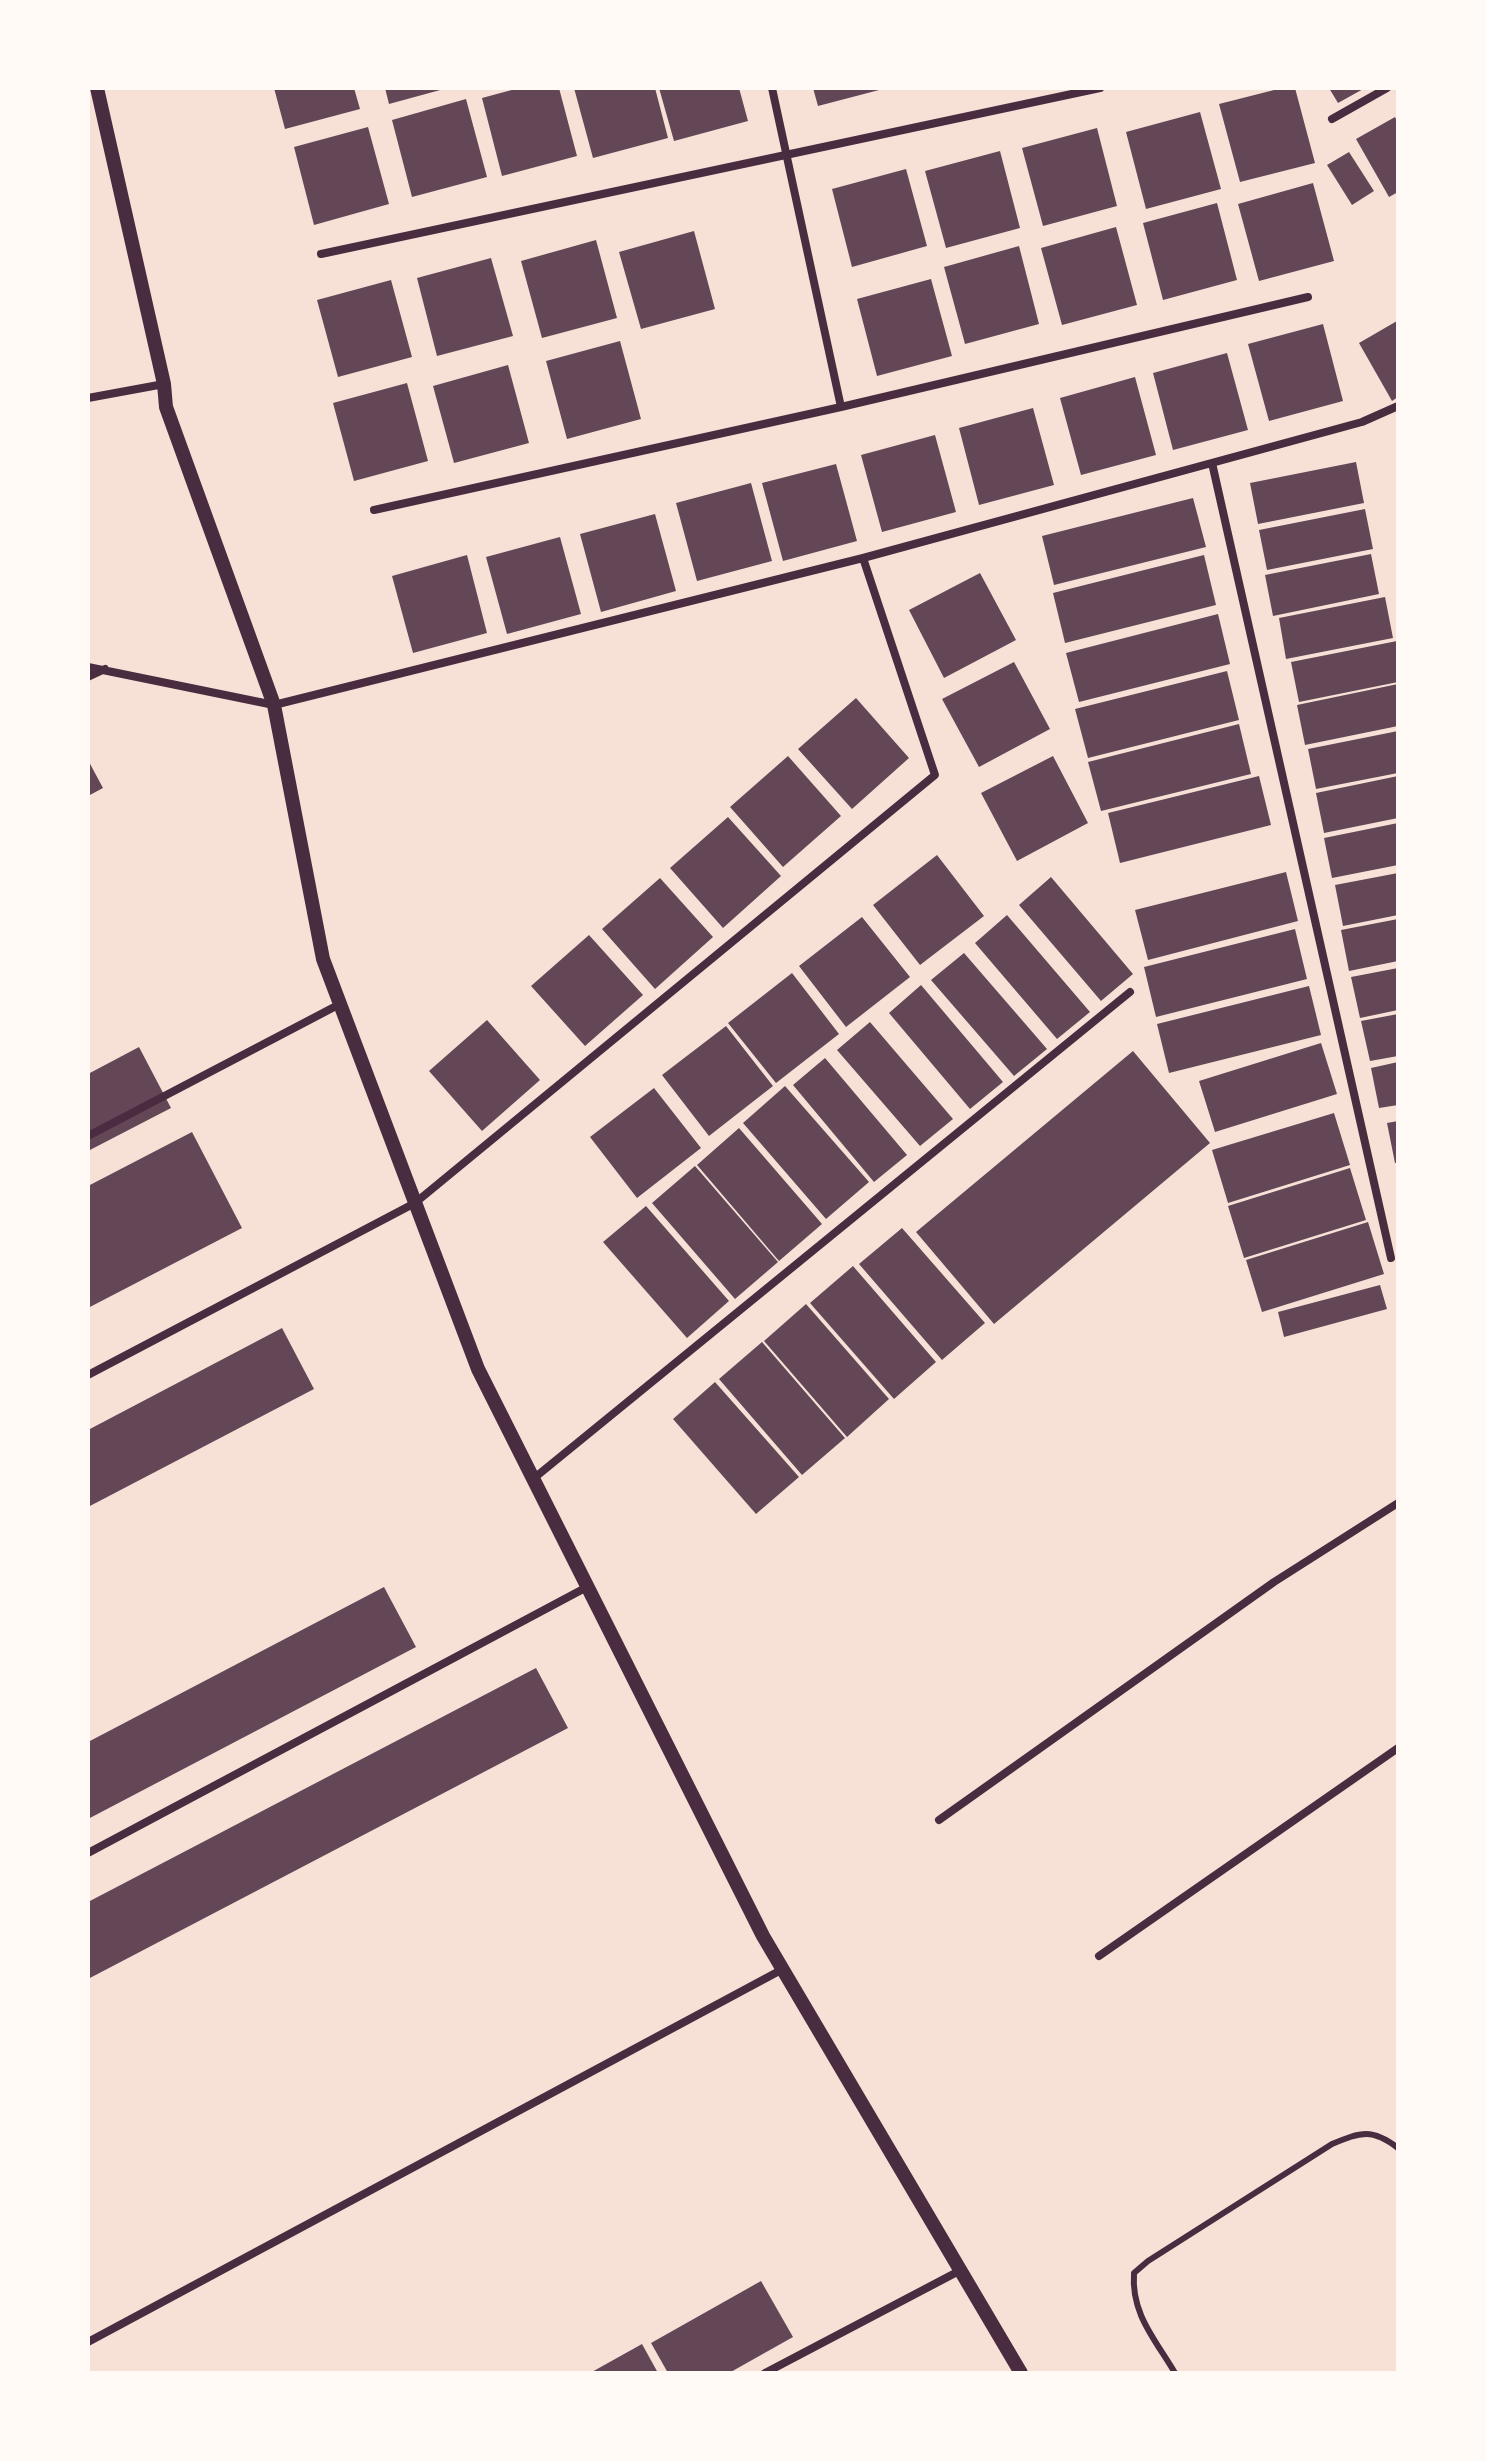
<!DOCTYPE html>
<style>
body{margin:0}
#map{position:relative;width:1486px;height:2461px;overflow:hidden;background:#f7e1d7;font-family:Manrope,sans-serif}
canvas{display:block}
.frame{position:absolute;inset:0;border:90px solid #fffaf5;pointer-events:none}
</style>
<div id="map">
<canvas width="1486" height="2461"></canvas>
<div class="frame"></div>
</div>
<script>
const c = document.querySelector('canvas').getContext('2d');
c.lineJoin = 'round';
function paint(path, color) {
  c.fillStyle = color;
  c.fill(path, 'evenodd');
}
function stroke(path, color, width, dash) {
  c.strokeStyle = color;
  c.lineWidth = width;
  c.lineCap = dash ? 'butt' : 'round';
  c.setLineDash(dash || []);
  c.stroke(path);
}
const building = new Path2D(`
 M274 88H354L360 109 285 129Z
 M385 88H444V89L389 104Z
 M519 88H559L577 156 502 176 482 98Z
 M574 88H655L668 138 593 158Z
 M659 88H739L748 121 674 141Z
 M813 88H883V89L818 106Z
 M1282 88H1295L1315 163 1240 182 1219 104Z
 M1329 88H1365L1338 103Z
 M466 99 487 177 412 197 392 120Z
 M1200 112 1221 189 1146 209 1126 132Z
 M1395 117 1398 123V192L1389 197 1356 139Z
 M368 127 389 204 314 225 294 147Z
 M1097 128 1117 206 1043 226 1022 148Z
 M1000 151 1020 228 946 248 925 171Z
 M1349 152 1374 191 1352 205 1327 165Z
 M906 169 927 246 852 267 832 189Z
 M1313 183 1334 261 1259 281 1238 204Z
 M1217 203 1237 280 1163 300 1143 223Z
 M1116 227 1137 305 1062 325 1041 248Z
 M694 231 715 309 641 329 619 252Z
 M596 240 617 318 542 338 521 261Z
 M1019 246 1039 324 965 344 944 267Z
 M491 258 513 336 437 356 417 278Z
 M931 279 952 356 877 376 857 299Z
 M391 280 412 357 338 377 317 300Z
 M1397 321 1398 397 1392 401 1359 343Z
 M1323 324 1343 401 1269 421 1248 344Z
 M620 341 641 419 567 439 546 361Z
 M1227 353 1248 430 1173 450 1153 373Z
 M508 365 529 443 454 463 433 386Z
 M1135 377 1156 455 1081 475 1060 398Z
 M407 383 428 461 354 481 333 403Z
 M1033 408 1054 485 979 505 959 428Z
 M935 435 956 512 882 532 861 455Z
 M1356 462 1364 503 1258 524 1250 483Z
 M836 464 857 541 783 561 762 483Z
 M751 483 772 561 697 581 676 503Z
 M1193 498 1206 547 1054 585 1042 536Z
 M1365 509 1373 549 1267 570 1259 530Z
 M655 514 676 591 601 612 580 534Z
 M560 537 581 614 507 634 486 557Z
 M1371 554 1379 594 1273 616 1265 575Z
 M467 555 487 633 413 653 392 576Z
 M1204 555 1216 605 1065 643 1053 593Z
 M980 573 1016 640 944 678 909 610Z
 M1385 597 1393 638 1286 659 1279 618Z
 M1218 614 1230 664 1079 702 1066 653Z
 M1397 641 1398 682 1299 702 1291 662Z
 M1014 662 1050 729 979 767 942 699Z
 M1227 671 1239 720 1088 758 1075 709Z
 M1398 684V726L1305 745 1297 705Z
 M856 698 909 758 852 809 798 749Z
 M1239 724 1251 774 1101 811 1088 762Z
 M1398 731V773L1316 789 1308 749Z
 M788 756 841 816 783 867 730 807Z
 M1053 756 1088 823 1017 861 981 793Z
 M88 760 103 788 88 796Z
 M1259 776 1271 825 1120 863 1108 813Z
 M1398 776V818L1324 833 1316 793Z
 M728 817 781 876 723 928 670 868Z
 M1398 823V865L1332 878 1324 838Z
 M937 855 984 916 920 965 873 905Z
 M1286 872 1298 921 1148 960 1135 910Z
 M1398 873V915L1343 926 1335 885Z
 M1051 877 1133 974 1101 1001 1019 905Z
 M660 878 713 937 655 989 602 929Z
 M1007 915 1090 1012 1057 1039 975 943Z
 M862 917 910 977 846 1027 799 966Z
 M1398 919V961L1349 971 1341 930Z
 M1295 929 1307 979 1156 1017 1144 967Z
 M589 935 643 995 585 1046 531 986Z
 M964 953 1047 1049 1014 1076 931 980Z
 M1398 968V1010L1360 1018 1351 977Z
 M792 973 839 1034 776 1083 728 1023Z
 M921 985 1003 1082 970 1109 889 1013Z
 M1309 986 1321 1035 1169 1073 1157 1024Z
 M1398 1014V1056L1370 1061 1361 1021Z
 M487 1020 540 1080 482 1131 429 1071Z
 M870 1022 953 1119 920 1146 837 1050Z
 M726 1026 773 1086 709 1136 662 1075Z
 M1321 1043 1337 1094 1215 1132 1199 1081Z
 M139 1047 171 1108 88 1151V1074Z
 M1133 1051 1210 1143 994 1324 916 1232Z
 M825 1058 907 1155 874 1182 793 1085Z
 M1398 1062V1105L1379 1108 1371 1068Z
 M785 1086 869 1182 826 1219 743 1123Z
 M654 1088 701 1148 637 1198 590 1137Z
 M1334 1113 1350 1165 1228 1203 1212 1150Z
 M1398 1121V1163H1395L1387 1123Z
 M739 1128 822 1224 779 1261 697 1165Z
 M192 1132 242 1228 88 1308V1186Z
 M695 1166 778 1262 735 1299 652 1203Z
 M1350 1168 1366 1220 1244 1258 1228 1206Z
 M646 1206 729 1301 687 1338 603 1242Z
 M1368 1222 1384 1274 1262 1312 1246 1260Z
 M902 1228 985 1323 942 1360 859 1264Z
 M853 1266 936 1362 894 1399 810 1303Z
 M1380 1285 1387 1309 1284 1337 1278 1312Z
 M806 1304 889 1399 847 1437 764 1341Z
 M282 1328 314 1389 88 1507V1430Z
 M762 1342 845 1438 802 1475 719 1379Z
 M715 1382 799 1477 756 1514 673 1419Z
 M384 1587 416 1647 88 1819V1742Z
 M536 1668 568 1728 88 1979V1902Z
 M761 2281 793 2337 729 2373H668L651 2343Z
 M642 2344 658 2373H590Z`);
const service = new Path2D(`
 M1175 2373C1155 2339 1131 2314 1134 2273L1148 2261 1332 2144C1361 2132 1372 2128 1398 2148`);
const minor = new Path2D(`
 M772 88 841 407
 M1332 119 1387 88
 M321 254 1100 88
 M88 398 164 384
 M1212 463 1391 1258
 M374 510 841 407 1308 297
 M88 667 274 705 863 558 1362 422 1398 406
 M88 677 105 669
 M88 1136 340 1004
 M88 1375 415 1203 935 775 863 558
 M533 1479 1130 992
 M939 1820 1274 1582 1398 1503
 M88 1853 587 1587
 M1099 1956 1398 1748
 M88 2342 783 1969
 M765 2373 961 2270`);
const tertiary = new Path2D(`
 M97 88 164 384 166 407 274 705 323 959 478 1369 763 1936 1021 2373`);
paint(building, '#644757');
stroke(service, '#4a2c40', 6);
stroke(minor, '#4a2c40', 8);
stroke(tertiary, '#4a2c40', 14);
</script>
